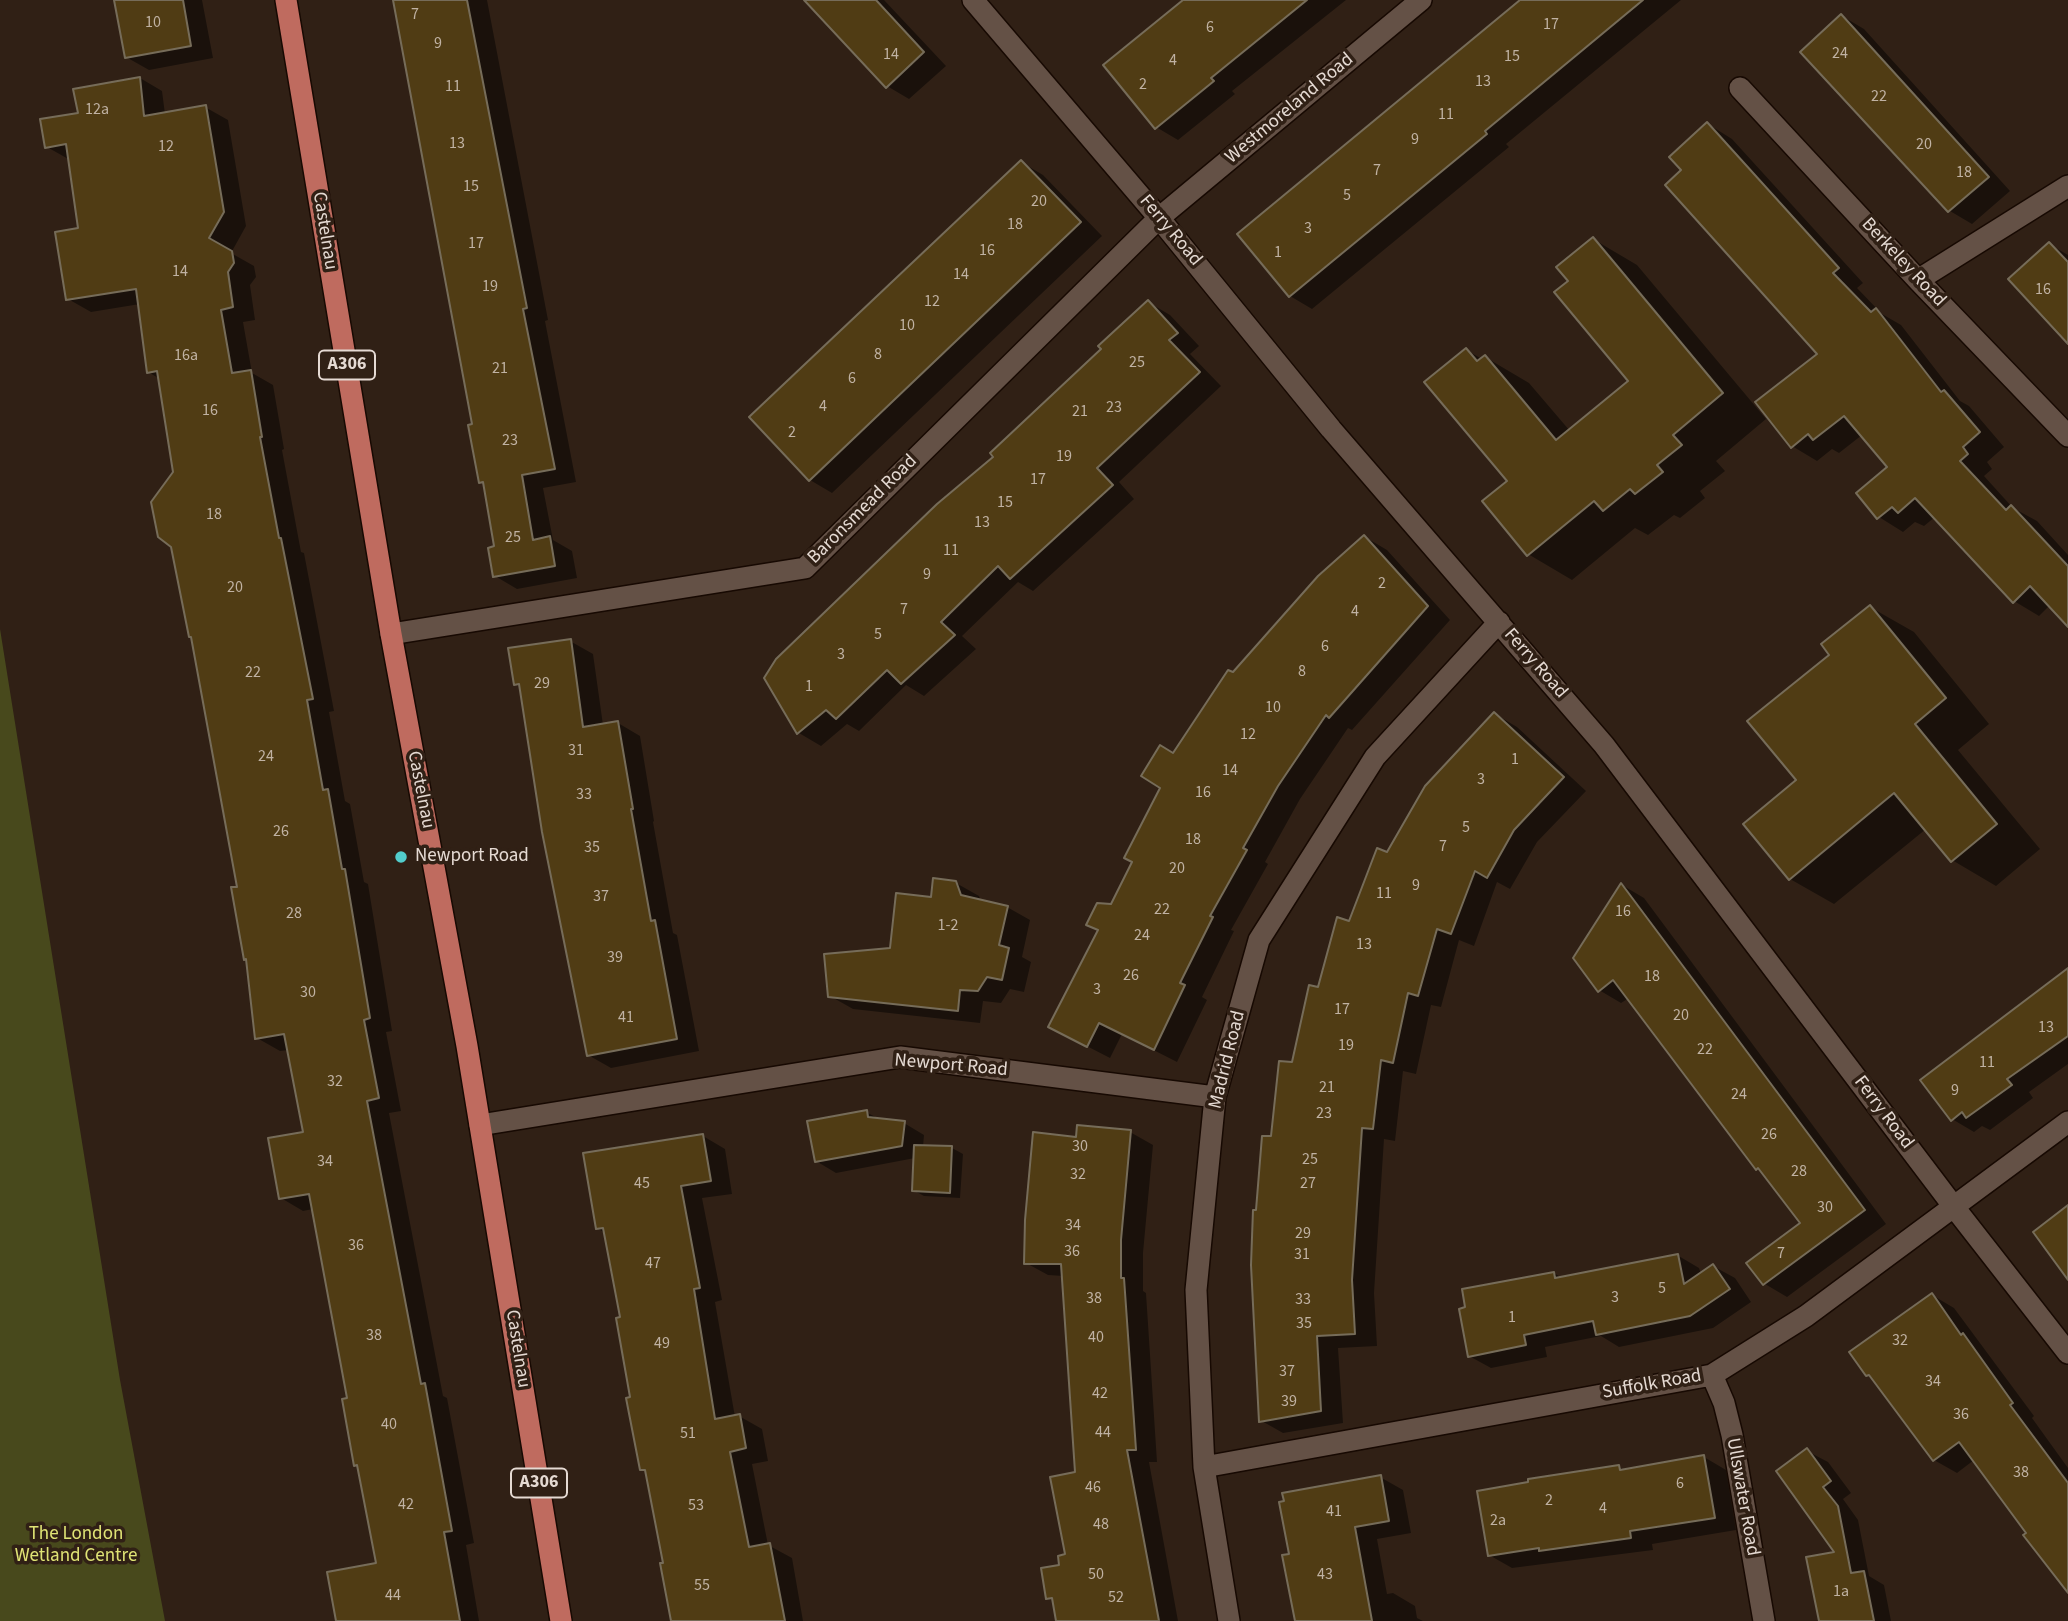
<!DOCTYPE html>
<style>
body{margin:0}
canvas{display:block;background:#302015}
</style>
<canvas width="2068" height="1621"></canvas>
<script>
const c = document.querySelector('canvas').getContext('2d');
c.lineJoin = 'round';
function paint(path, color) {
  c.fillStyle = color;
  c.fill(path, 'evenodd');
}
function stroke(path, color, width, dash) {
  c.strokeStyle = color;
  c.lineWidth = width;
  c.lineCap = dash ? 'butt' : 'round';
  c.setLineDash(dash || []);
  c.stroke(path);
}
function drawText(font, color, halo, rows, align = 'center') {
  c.font = font + ' "Source Sans 3",sans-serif';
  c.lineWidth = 7;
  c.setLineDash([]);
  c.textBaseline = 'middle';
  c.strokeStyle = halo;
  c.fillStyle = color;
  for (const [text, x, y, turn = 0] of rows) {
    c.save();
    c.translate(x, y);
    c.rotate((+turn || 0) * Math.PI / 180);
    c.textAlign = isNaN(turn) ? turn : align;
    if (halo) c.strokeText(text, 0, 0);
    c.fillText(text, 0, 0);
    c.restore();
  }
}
const green = new Path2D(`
 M0 629 120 1380 165 1621H0Z`);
const shadow = new Path2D(`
 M117 0H202L213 58 149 70 126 57Z
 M396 0H487L548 320 545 321 576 482 543 488 553 540 572 551 577 578 517 589 495 576 496 548 485 485 480 482 474 426Z
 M806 0H884L946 66 909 99 887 86Z
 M1185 0H1346L1232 91 1235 94 1178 140 1156 127Z
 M1522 0H1681L1506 144 1509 147 1312 309 1290 296Z
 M1842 16 1864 29 2010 191 1972 224 1950 211Z
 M140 78 162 91 165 114 205 107 228 120 246 226 231 253 254 266 256 277 250 285 255 320 243 322 252 373 273 385 284 449 282 450 301 552 304 553 334 711 329 712 345 801 350 804 364 882 368 884 392 1031 386 1032 401 1111 389 1113 443 1396 447 1398 474 1543 466 1545 479 1621H338L378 1564 359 1467 355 1465 349 1400 313 1209 303 1211 281 1198 305 1133 289 1050 280 1051 257 1038 239 888 193 638 175 473 160 379 148 372 140 304 91 312 68 299 80 230 70 160 47 147 80 115Z
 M1708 124 1732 139 1863 283 1857 288 1882 314 1901 325 1960 401 1969 406 2004 447 1987 462 1992 469 1984 476 2013 508 2037 521 2068 555V624L2050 605 2039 616 2014 601 1935 517 1924 526 1915 522 1903 532 1879 517 1890 467 1862 435 1839 453 1832 449 1817 461 1792 446 1820 354 1684 170Z
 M1021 162 1043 175 1102 236 832 493 810 480 751 417Z
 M1593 239 1637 265 1766 419 1716 461 1725 471 1700 491 1705 498 1680 518 1674 515 1648 535 1635 528 1572 580 1528 554 1509 481 1466 350 1482 359 1485 357 1529 383 1570 431 1631 381 1570 281Z
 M2049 244 2068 255V342Z
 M1148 302 1170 315 1199 346 1190 354 1221 386 1119 482 1134 499 1033 591 1018 582 962 636 976 649 924 696 906 685 859 731 847 724 821 746 799 733 766 678 996 457Z
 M1365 537 1387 550 1450 620 1352 730 1348 728 1300 799 1265 862 1268 864 1231 930 1234 931 1202 997 1207 1000 1177 1062 1122 1034 1110 1058 1073 1039 1112 905 1134 862 1174 755 1233 674Z
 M1870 607 1914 632 1989 724 1958 750 2040 849 1996 886 1952 860 1926 829 1834 904 1790 879 1799 781 1832 655Z
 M570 641 593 654 603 725 618 723 640 736 654 821 653 822 673 933 677 935 699 1051 611 1068 588 1055 521 687 515 684Z
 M1495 714 1517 727 1586 791 1537 842 1510 889 1497 882 1474 946 1459 940 1441 1007 1431 1005 1416 1074 1403 1071 1395 1141 1384 1139 1374 1293 1377 1346 1338 1348 1343 1423 1283 1433 1260 1420 1257 1212 1273 1138 1293 1064 1319 989 1350 923 1388 854Z
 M956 883 979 896 981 901 1007 907 1030 920 1022 957 1031 962 1024 992 1010 989 1001 1003 983 1001 980 1023 853 1009 830 996 892 949 933 899Z
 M1622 885 1644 898 1886 1224 1787 1297 1765 1284 1749 1263 1802 1224 1764 1173 1757 1169 1629 998 1621 1003 1599 990Z
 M2068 970V1064L2029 1092 2033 1098 1990 1130 1982 1126 1974 1132 1952 1119Z
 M866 1112 881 1120 904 1123 924 1135 923 1147 952 1148 963 1154 960 1198 924 1196 913 1190 915 1158 836 1173 816 1161Z
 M1130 1132 1153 1145 1143 1253V1291L1146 1293 1157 1462H1149L1178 1621H1058L1055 1601 1048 1598 1067 1556 1077 1473 1063 1276 1048 1275 1026 1263 1078 1139Z
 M703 1136 725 1149 732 1194 702 1198 722 1300 715 1302 735 1417 739 1416 762 1429 768 1461 752 1464 768 1545 792 1558 803 1621H673L665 1564 647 1472 642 1469 622 1318 605 1233 597 1228Z
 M1677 1255 1699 1268 1701 1274 1713 1266 1735 1278 1751 1302 1713 1328 1619 1347 1601 1336 1545 1347 1547 1357 1491 1368 1469 1356 1554 1273 1562 1278Z
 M1932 1295 1954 1308 2034 1416 2032 1418 2068 1468V1593L2025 1535 2028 1533 1974 1460 1957 1473 1934 1460 1874 1379 1867 1375Z
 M1807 1451 1828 1462 1851 1493 1843 1499 1858 1520 1869 1576 1884 1585 1891 1621H1823L1837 1553Z
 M1704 1457 1726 1470 1736 1530 1652 1544 1653 1550 1512 1568 1489 1555 1530 1483 1619 1467 1626 1471Z
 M1380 1477 1403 1490 1411 1533 1377 1539 1387 1594 1393 1593 1415 1606 1417 1618 1423 1621H1296L1291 1555Z`);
const building = new Path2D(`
 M114 0H183L191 46 125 58Z
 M393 0H467L527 308 523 309 555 469 522 475 533 540 550 536 555 566 493 577 488 548 494 546 483 482 479 483 468 425 472 424Z
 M804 0H876L924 52 886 88Z
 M1183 0H1307L1211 78 1214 81 1155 129 1103 65Z
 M1520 0H1643L1485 131 1487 134 1289 297 1237 234Z
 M1841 14 1989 177 1948 212 1800 52Z
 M140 77 144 116 206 105 224 212 209 238 232 251 234 263 228 272 233 307 221 310 232 373 251 370 262 437H260L279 538H281L313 699 307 700 323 790 328 789 342 869H345L370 1018 364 1020 379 1098 367 1101 421 1384 425 1383 452 1531 444 1532 460 1621H336L327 1572 376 1563 357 1465 354 1466 342 1399 347 1398 309 1194 279 1199 268 1138 303 1132 284 1034 255 1039 246 959 244 960 231 887H237L191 637H189L171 547 158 537 151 502 173 472 157 371 147 373 136 289 66 300 55 232 78 228 66 144 45 148 40 119 78 113 73 89Z
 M1707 122 1839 268 1833 273 1871 312 1876 308 1941 392 1944 390 1980 432 1963 447 1968 454 1960 461 2006 510 2011 505 2068 566V627L2030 586 2013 603 1915 498 1898 513 1892 507 1877 519 1856 493 1887 467 1844 416 1813 440 1808 434 1791 448 1755 402 1817 354 1665 185 1681 170 1669 157Z
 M1021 160 1081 222 809 481 749 417Z
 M1593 237 1723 393 1673 435 1682 445 1657 465 1663 472 1635 494 1630 489 1603 511 1594 501 1527 556 1482 501 1507 481 1424 382 1466 348 1477 361 1485 355 1556 440 1628 381 1554 292 1568 281 1556 267Z
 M2049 242 2068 262V344L2008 279Z
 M1148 300 1178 333 1169 340 1200 372 1097 468 1113 485 1010 579 998 566 941 622 955 635 901 684 887 670 836 719 826 710 797 734 764 678 776 659 937 504 993 457 990 453 1101 349 1098 346Z
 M1364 535 1428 606 1329 718 1326 715 1278 786 1243 848 1247 850 1210 916 1213 917 1180 983 1185 985 1154 1050 1099 1023 1087 1047 1048 1027 1098 930 1086 925 1097 903 1111 904 1132 862 1124 858 1160 788 1141 776 1160 745 1173 753 1228 670 1233 672 1318 576Z
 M1870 605 1946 698 1915 724 1997 824 1951 862 1894 793 1789 880 1743 824 1796 780 1747 721 1829 655 1821 644Z
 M571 639 583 727 618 721 633 809H631L651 921 655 920 677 1039 587 1056 542 832 519 684 514 685 508 648Z
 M1494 712 1564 777 1514 830 1487 878 1475 871 1451 934 1437 929 1418 996 1408 993 1393 1063 1381 1060 1373 1129 1362 1128 1352 1280 1355 1334 1317 1336 1321 1411 1259 1422 1251 1265 1253 1210H1256L1262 1136H1271L1279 1061 1292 1062 1309 985 1318 987 1337 917 1349 921 1377 848 1387 852 1425 786Z
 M933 878 956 881 961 895 1008 906 999 945 1009 948 1002 980 987 977 978 991 960 990 958 1011 828 997 824 954 890 948 896 893 931 897Z
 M1621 883 1865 1210 1763 1285 1746 1263 1800 1223 1758 1168 1756 1170 1613 980 1598 992 1573 958Z
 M2068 968V1036L2007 1079 2012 1085 1966 1118 1962 1112 1951 1121 1920 1080Z
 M867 1110 868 1117 905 1121 902 1146 815 1162 807 1121Z
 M1077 1125 1131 1130 1121 1240V1278H1124L1136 1450H1127L1159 1621H1056L1052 1598 1046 1599 1041 1568 1059 1565 1058 1556 1065 1554 1050 1477 1075 1472 1061 1264H1024L1025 1220 1033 1132 1076 1137Z
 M703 1134 711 1181 681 1186 700 1288 694 1289 715 1419 740 1414 746 1448 730 1452 749 1547 770 1543 785 1621H671L660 1563H663L645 1470H640L626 1398 630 1397 616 1318 620 1317 603 1228 596 1229 583 1153Z
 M914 1145 952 1146 950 1193 912 1191Z
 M2068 1205V1280L2033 1232Z
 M1678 1254 1684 1284 1713 1264 1730 1289 1690 1316 1596 1335 1593 1321 1524 1335 1526 1345 1468 1357 1459 1309 1465 1307 1462 1289 1554 1272 1555 1278Z
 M1932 1293 1961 1335 1963 1333 2013 1403 2010 1405 2068 1483V1593L2023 1535 2026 1533 1959 1442 1933 1461 1869 1375 1866 1376 1849 1352Z
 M1807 1448 1831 1481 1823 1487 1838 1506 1851 1573 1864 1571 1874 1621H1819L1806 1557 1834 1552 1776 1471Z
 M1704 1455 1715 1518 1630 1531 1631 1538 1539 1551V1548L1488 1556 1477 1491 1528 1482V1479L1619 1465 1620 1470Z
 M1381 1475 1389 1521 1355 1527 1372 1621H1295L1282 1555 1289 1554 1279 1502 1284 1501 1282 1493Z`);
const minor = new Path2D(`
 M973 0 1159 218 1331 429 1604 745 1954 1207 2068 1353
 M1740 88 1918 280 2068 436
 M1918 280 2068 186
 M391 634 805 568 1159 218 1421 0
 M480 1125 900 1057 1215 1097
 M1712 1375 1724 1403 1732 1435 1764 1621
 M1204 1467 1712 1375 1806 1316 2068 1122
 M1229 1621 1204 1467 1196 1290 1215 1097 1259 940 1375 757 1499 622`);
const major = new Path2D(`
 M286 0 391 634 467 1046 561 1621`);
const markers = [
 [401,857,7,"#52cdcc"]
];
const numberNames = [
 ["7",415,15],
 ["10",153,23],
 ["17",1551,25],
 ["6",1210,28],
 ["9",438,44],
 ["24",1840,54],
 ["14",891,55],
 ["15",1512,57],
 ["4",1173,61],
 ["13",1483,82],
 ["2",1143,85],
 ["11",453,87],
 ["22",1879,97],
 ["12a",97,110],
 ["11",1446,115],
 ["9",1415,140],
 ["13",457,144],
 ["20",1924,145],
 ["12",166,147],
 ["7",1377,171],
 ["18",1964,173],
 ["15",471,187],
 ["5",1347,196],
 ["20",1039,202],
 ["18",1015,225],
 ["3",1308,229],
 ["17",476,244],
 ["16",987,251],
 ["1",1278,253],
 ["14",180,272],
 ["14",961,275],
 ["19",490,287],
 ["16",2043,290],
 ["12",932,302],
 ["10",907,326],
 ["8",878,355],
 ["16a",186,356],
 ["25",1137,363],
 ["21",500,369],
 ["6",852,379],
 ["4",823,407],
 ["23",1114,408],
 ["16",210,411],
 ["21",1080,412],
 ["2",792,433],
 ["23",510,441],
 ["19",1064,457],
 ["17",1038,480],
 ["15",1005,503],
 ["18",214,515],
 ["13",982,523],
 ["25",513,538],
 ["11",951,551],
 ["9",927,575],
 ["2",1382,584],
 ["20",235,588],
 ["7",904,610],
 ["4",1355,612],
 ["5",878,635],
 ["6",1325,647],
 ["3",841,655],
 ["8",1302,672],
 ["22",253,673],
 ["29",542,684],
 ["1",809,687],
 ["10",1273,708],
 ["12",1248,735],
 ["31",576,751],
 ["24",266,757],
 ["1",1515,760],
 ["14",1230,771],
 ["3",1481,780],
 ["16",1203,793],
 ["33",584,795],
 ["5",1466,828],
 ["26",281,832],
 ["18",1193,840],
 ["7",1443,847],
 ["35",592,848],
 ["20",1177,869],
 ["9",1416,886],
 ["11",1384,894],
 ["37",601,897],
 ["22",1162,910],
 ["16",1623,912],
 ["28",294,914],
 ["1-2",948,926],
 ["24",1142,936],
 ["13",1364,945],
 ["39",615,958],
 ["26",1131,976],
 ["18",1652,977],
 ["3",1097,990],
 ["30",308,993],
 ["17",1342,1010],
 ["20",1681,1016],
 ["41",626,1018],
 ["13",2046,1028],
 ["19",1346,1046],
 ["22",1705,1050],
 ["11",1987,1063],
 ["32",335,1082],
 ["21",1327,1088],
 ["9",1955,1091],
 ["24",1739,1095],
 ["23",1324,1114],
 ["26",1769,1135],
 ["30",1080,1147],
 ["25",1310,1160],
 ["34",325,1162],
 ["28",1799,1172],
 ["32",1078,1175],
 ["45",642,1184],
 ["27",1308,1184],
 ["30",1825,1208],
 ["34",1073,1226],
 ["29",1303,1234],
 ["36",356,1246],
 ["36",1072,1252],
 ["7",1781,1254],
 ["31",1302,1255],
 ["47",653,1264],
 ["5",1662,1289],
 ["3",1615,1298],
 ["38",1094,1299],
 ["33",1303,1300],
 ["1",1512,1318],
 ["35",1304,1324],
 ["38",374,1336],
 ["40",1096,1338],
 ["32",1900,1341],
 ["49",662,1344],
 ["37",1287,1372],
 ["34",1933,1382],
 ["42",1100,1394],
 ["39",1289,1402],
 ["36",1961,1415],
 ["40",389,1425],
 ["44",1103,1433],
 ["51",688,1434],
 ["38",2021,1473],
 ["6",1680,1484],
 ["46",1093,1488],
 ["2",1549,1501],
 ["42",406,1505],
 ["53",696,1506],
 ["4",1603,1509],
 ["41",1334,1512],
 ["2a",1498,1521],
 ["48",1101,1525],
 ["50",1096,1575],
 ["43",1325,1575],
 ["55",702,1586],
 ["1a",1841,1592],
 ["44",393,1596],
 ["52",1116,1598]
];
const shields = [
 [347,365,56],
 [539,1483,56]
];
const shieldNames = [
 ["A306",347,365],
 ["A306",539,1483]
];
const streetNames = [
 ["Westmoreland Road",1290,109,-40],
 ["Castelnau",324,231,81],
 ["Ferry Road",1170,231,50],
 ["Berkeley Road",1903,263,47],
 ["Baronsmead Road",863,510,-45],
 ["Ferry Road",1535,664,49],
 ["Castelnau",420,790,79],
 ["Madrid Road",1228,1060,-76],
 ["Newport Road",951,1066,5],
 ["Ferry Road",1883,1113,53],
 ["Castelnau",517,1349,81],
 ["Suffolk Road",1652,1385,-10],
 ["Ullswater Road",1742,1497,80]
];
const poiNames = [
 ["Newport Road",415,857]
];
const parkNames = [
 ["The London",76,1535],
 ["Wetland Centre",76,1557]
];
paint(green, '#48491c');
paint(shadow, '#0007');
paint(building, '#503c14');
stroke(building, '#766c59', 2);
stroke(minor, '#170902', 24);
stroke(major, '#170902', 24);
stroke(minor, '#645146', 21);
stroke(major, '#bf6b5f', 21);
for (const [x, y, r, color] of markers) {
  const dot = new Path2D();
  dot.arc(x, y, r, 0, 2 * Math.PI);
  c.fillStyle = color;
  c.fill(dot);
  stroke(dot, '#302015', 2.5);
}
drawText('16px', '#c0b2a3', null, numberNames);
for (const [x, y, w] of shields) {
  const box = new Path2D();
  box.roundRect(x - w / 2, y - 14.5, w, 29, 5);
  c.fillStyle = '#302015';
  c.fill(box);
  stroke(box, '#e5dad3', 2);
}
drawText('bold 18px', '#e5dad3', null, shieldNames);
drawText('19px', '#e5dad3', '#302015', streetNames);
drawText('19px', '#e5dad3', '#302015', poiNames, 'left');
drawText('19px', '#dfe375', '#302015', parkNames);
</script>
